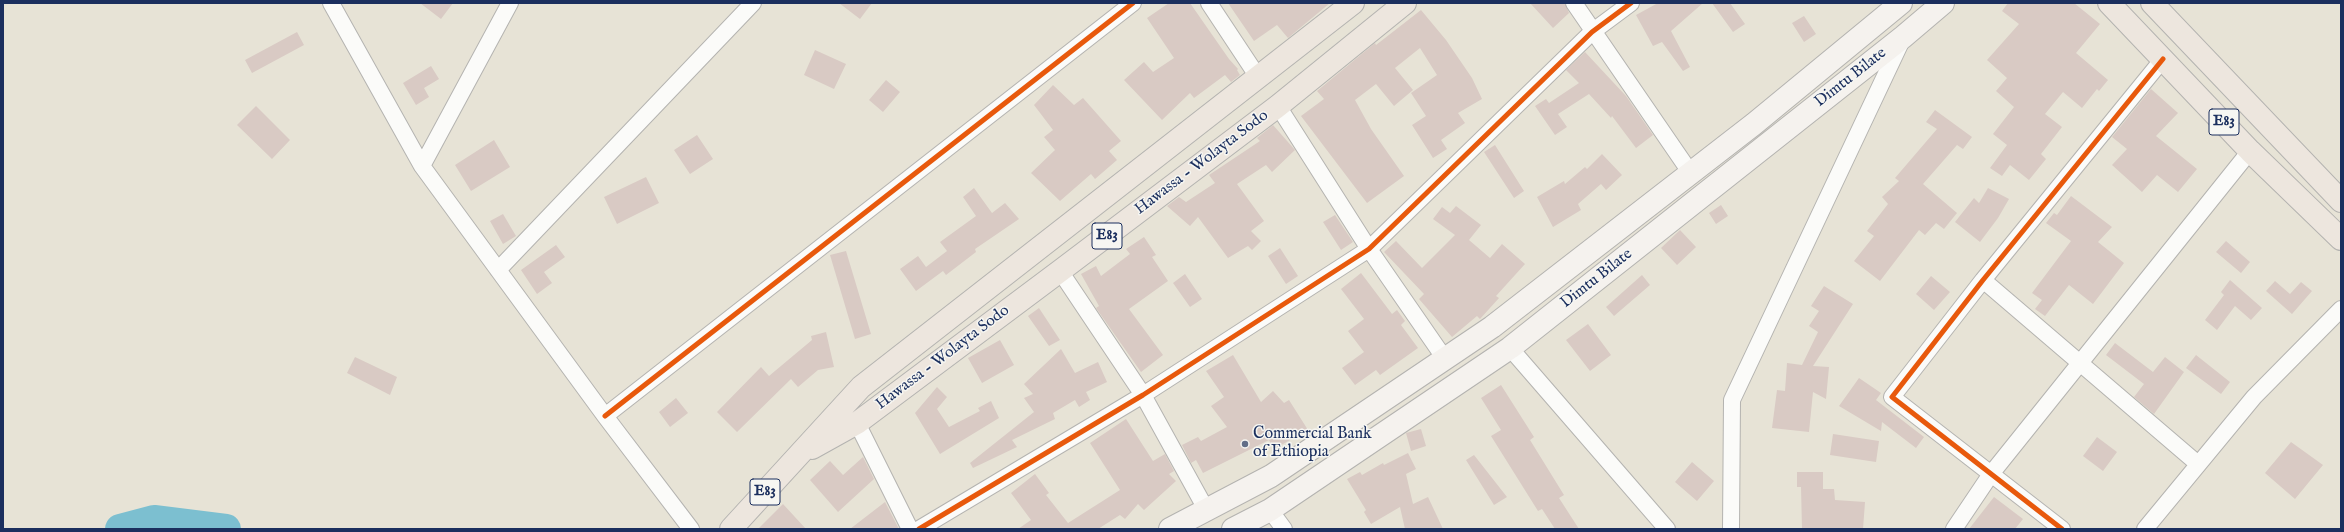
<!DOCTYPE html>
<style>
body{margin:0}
#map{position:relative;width:2344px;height:532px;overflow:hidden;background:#e7e3d6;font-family:"IM FELL English",serif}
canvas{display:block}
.frame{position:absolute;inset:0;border:4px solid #1b2f5e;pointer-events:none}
</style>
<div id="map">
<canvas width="2344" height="532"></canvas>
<div class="frame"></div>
</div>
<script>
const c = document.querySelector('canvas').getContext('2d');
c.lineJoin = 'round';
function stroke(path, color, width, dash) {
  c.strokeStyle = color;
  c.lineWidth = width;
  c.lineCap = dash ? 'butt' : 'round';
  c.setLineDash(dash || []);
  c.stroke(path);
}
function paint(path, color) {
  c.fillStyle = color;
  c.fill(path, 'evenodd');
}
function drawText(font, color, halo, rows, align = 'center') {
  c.font = font + ' "IM FELL English",serif';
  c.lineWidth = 3;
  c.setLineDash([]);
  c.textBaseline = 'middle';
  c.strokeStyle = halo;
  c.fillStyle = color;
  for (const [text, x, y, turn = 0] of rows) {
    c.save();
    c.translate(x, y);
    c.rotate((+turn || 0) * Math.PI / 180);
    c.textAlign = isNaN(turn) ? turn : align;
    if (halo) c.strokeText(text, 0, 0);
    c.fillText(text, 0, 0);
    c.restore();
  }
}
const river = new Path2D(`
 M120 529 154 520 226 529`);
const building = new Path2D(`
 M420 3H453L441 19Z
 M839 3H872L860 19Z
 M1169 3H1190L1229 59 1238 69 1237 70 1240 75 1231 82 1225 75 1194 98 1190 93 1162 120 1124 80 1144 62 1153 72 1174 58 1147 18Z
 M1228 3H1330L1288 38 1277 25 1254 41Z
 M1530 3H1565L1569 13 1553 28Z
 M1658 3H1703L1671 31 1690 67 1683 71 1662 42 1653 46 1636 15Z
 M1712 3H1730L1745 24 1733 32Z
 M2008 3H2074L2100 24 2076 53 2108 80 2099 91 2097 89 2082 108 2063 92 2045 114 2062 127 2041 154 2046 159 2029 180 2010 165 2002 176 1990 168 2007 145 1993 134 2014 107 1996 91 2007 78 1987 60 2019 24 2002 11Z
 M1421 10 1446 40 1472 78 1482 99 1458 113 1465 123 1441 140 1447 149 1433 158 1412 125 1426 116 1411 93 1437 75 1420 48 1395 68 1413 90 1394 106 1376 84 1355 100 1371 129 1404 176 1367 203 1301 116 1324 99 1317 91 1375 43 1376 45Z
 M1804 16 1816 34 1804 42 1792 23Z
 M297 32 304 45 252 73 245 60Z
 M815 50 846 64 834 89 804 75Z
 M1585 52 1626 96 1653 135 1636 148 1612 116 1611 118 1589 94 1558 114 1567 127 1555 135 1535 106 1546 99 1549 103 1579 83 1566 70Z
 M431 66 439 79 424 88 429 97 416 105 403 83Z
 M886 80 900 92 883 112 869 100Z
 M1053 85 1074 105 1083 98 1121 141 1109 151 1117 160 1095 179 1091 174 1060 201 1031 173 1055 150 1044 137 1053 130 1034 105Z
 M2151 89 2178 113 2156 136 2197 169 2178 192 2157 175 2142 192 2112 165 2127 149 2112 137Z
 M256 106 290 140 272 159 237 125Z
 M1935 110 1972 137 1963 149 1957 145 1923 184 1957 213 1944 229 1936 223 1925 235 1919 230 1880 281 1854 261 1874 236 1867 231 1888 204 1882 197 1899 181 1895 178 1937 129 1926 122Z
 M1273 125 1295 150 1272 172 1266 165 1237 184 1264 221 1251 231 1261 241 1252 250 1248 246 1228 258 1198 217 1190 226 1167 206 1179 197 1186 202 1215 183 1209 175 1260 141 1257 138Z
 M697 135 713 159 690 174 674 150Z
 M494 140 510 167 471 191 455 165Z
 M1495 145 1524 191 1514 198 1484 152Z
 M1602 154 1622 175 1606 190 1601 184 1578 204 1581 210 1553 227 1537 197 1564 181 1565 184 1585 167 1587 169Z
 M646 177 659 203 617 224 604 197Z
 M974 188 992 213 1005 203 1019 219 975 249 976 252 946 275 943 271 916 291 900 269 918 256 926 267 947 251 940 242 976 216 963 197Z
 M1988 188 2009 199 1998 218 1980 242 1955 222 1974 198 1979 203Z
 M2071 196 2112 227 2098 242 2124 263 2093 304 2069 285 2045 316 2035 309 2042 300 2032 293 2071 241 2046 223 2054 213 2057 215Z
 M1721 205 1728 216 1716 224 1709 213Z
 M1456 206 1481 225 1469 240 1490 258 1502 244 1525 264 1496 296 1499 298 1480 319 1477 316 1452 337 1419 299 1424 294 1384 252 1396 241 1422 268 1455 235 1433 219 1442 207 1450 213Z
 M503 214 516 236 503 244 490 221Z
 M1335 215 1353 242 1341 250 1323 222Z
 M1680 230 1696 247 1677 265 1661 248Z
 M1144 237 1156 255 1152 257 1168 281 1129 309 1163 355 1141 372 1096 308 1099 306 1081 274 1096 266 1101 276 1130 254 1126 249Z
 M2226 241 2250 262 2241 273 2216 252Z
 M556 245 565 257 544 272 552 283 537 294 521 270Z
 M1280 248 1298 276 1286 284 1268 256Z
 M846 251 871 334 855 339 830 255Z
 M1361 273 1392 314 1397 310 1405 321 1401 325 1418 348 1380 375 1376 370 1355 385 1342 368 1364 352 1348 331 1364 319 1341 289Z
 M1185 274 1202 299 1190 307 1173 283Z
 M1642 275 1650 285 1614 316 1606 307Z
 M1931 276 1950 292 1934 310 1916 294Z
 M2230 280 2262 308 2251 320 2235 306 2217 330 2205 320 2224 295 2221 292Z
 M2275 281 2290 294 2301 282 2312 291 2292 314 2266 291Z
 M1824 286 1853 304 1813 366 1829 367 1826 399 1813 392 1809 432 1772 428 1777 390 1785 391 1787 363 1802 365 1818 332 1809 326 1819 311 1811 306Z
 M1039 308 1060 340 1049 346 1028 316Z
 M1588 324 1611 355 1590 371 1566 340Z
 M826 332 834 367 818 370 798 387 791 379 737 432 717 412 761 367 769 376 812 340 811 336Z
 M1000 340 1014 365 982 383 968 358Z
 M2115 343 2153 372 2165 357 2184 372 2154 414 2134 397 2144 384 2106 355Z
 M1061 349 1075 373 1098 362 1107 382 1086 392 1090 400 1079 407 1075 400 1053 413 1055 419 1012 440 1017 447 973 468 970 463 1034 412 1024 398 1033 394 1024 384Z
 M1233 355 1261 402 1273 391 1284 403 1289 400 1308 430 1274 449 1269 440 1203 473 1196 460 1191 463 1182 445 1198 437 1201 441 1227 427 1211 406 1224 397 1206 371Z
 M2196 355 2230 382 2221 394 2186 368Z
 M355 357 397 377 390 395 347 373Z
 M1859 378 1881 393 1876 400 1924 437 1916 448 1882 422 1881 431 1839 406Z
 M1501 385 1534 437 1530 440 1564 495 1559 498 1579 529H1555L1542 509 1538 511 1491 436 1501 430 1481 398Z
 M937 387 947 397 937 409 949 427 980 411 978 408 991 401 999 418 940 454 915 413Z
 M676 398 688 413 670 427 659 412Z
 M1126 419 1153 461 1165 454 1174 471 1169 474 1176 481 1144 510 1138 504 1125 519 1120 515 1098 529H1018L1031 520 1011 493 1035 474 1049 493 1046 495 1068 523 1120 490 1090 443Z
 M1421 429 1426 446 1411 451 1406 433Z
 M1833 434 1879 441 1876 462 1830 455Z
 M2097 437 2117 452 2103 471 2083 456Z
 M2291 442 2323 465 2295 499 2265 473Z
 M1408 453 1416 469 1406 474 1413 504 1428 497 1443 529H1405L1400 507 1371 524 1364 512 1366 510 1347 479 1360 472 1362 475 1383 463 1384 465Z
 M1474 455 1507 497 1494 505 1466 460Z
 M863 457 874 479 838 512 810 480 830 461 843 475Z
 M1692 462 1714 481 1697 501 1675 482Z
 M1797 472H1823V489H1834L1835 500 1865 502 1863 529H1802L1801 487H1797Z
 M1994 497 2023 519 2015 529H1969Z
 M885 502 899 529H850Z
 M783 504 806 529H758Z`);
const street = new Path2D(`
 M331 3 422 166 605 416 691 529
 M1209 3 1258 77
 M1574 3 1690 172
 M1278 106 1369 249 1445 359
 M422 166 510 3
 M498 270 753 3
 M1060 271 1143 395 1207 511
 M1983 280 2198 464
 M1510 348 1667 529
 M605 416 1133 3
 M857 423 910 529
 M1270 510 1284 529
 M919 529 1143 395 1369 249 1592 32 1631 3
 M1731 529 1732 400 1902 40
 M1954 529 1991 474 2250 151
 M2062 529 1892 397 1983 280 2163 59
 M2145 529 2254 397 2341 309`);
const secondary = new Path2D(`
 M1170 529 1271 476 1492 327 1754 124 1901 3
 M1233 529 1270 510 1510 348 1903 37 1943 3`);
const primary = new Path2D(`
 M2109 3 2250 151 2341 239
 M2152 3 2341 201
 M812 448 857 423 1060 271 1278 106 1405 3
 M731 529 861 387 1353 3`);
const cycleway = new Path2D(`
 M605 416 1133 3
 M919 529 1143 395 1369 249 1592 32 1631 3
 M2062 529 1892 397 1983 280 2163 59`);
const markers = [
 [1245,444,4,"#626e88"]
];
const shields = [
 [2224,122,30],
 [1107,236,30],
 [765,492,30]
];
const shieldNames = [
 ["E83",2224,122],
 ["E83",1107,236],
 ["E83",765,492]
];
const streetNames = [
 ["Dimtu Bilate",1851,78,-38],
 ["Hawassa - Wolayta Sodo",1202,163,-37],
 ["Dimtu Bilate",1597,279,-38],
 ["Hawassa - Wolayta Sodo",943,358,-37]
];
const poiNames = [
 ["Commercial Bank",1253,435],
 ["of Ethiopia",1253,453]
];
stroke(river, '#7cbfd0', 30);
paint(building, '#d9cac4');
stroke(street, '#b4b3b0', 18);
stroke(secondary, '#b4b3b0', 24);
stroke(primary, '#b4b3b0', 24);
stroke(street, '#fbfbf9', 16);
stroke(secondary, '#f5f2ee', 22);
stroke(primary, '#ede6de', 22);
stroke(cycleway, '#e8590c', 5);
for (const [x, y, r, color] of markers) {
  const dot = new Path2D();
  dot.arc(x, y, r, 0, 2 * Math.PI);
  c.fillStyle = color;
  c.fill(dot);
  stroke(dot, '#f6f6f2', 1.5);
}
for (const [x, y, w] of shields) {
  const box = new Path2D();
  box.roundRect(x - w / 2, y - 13, w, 26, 3);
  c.fillStyle = '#f6f6f2';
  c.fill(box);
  stroke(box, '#1b2f5e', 1);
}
drawText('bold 15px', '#1b2f5e', null, shieldNames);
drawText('16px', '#1b2f5e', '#f6f6f2', streetNames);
drawText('16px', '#1b2f5e', '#f6f6f2', poiNames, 'left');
</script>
